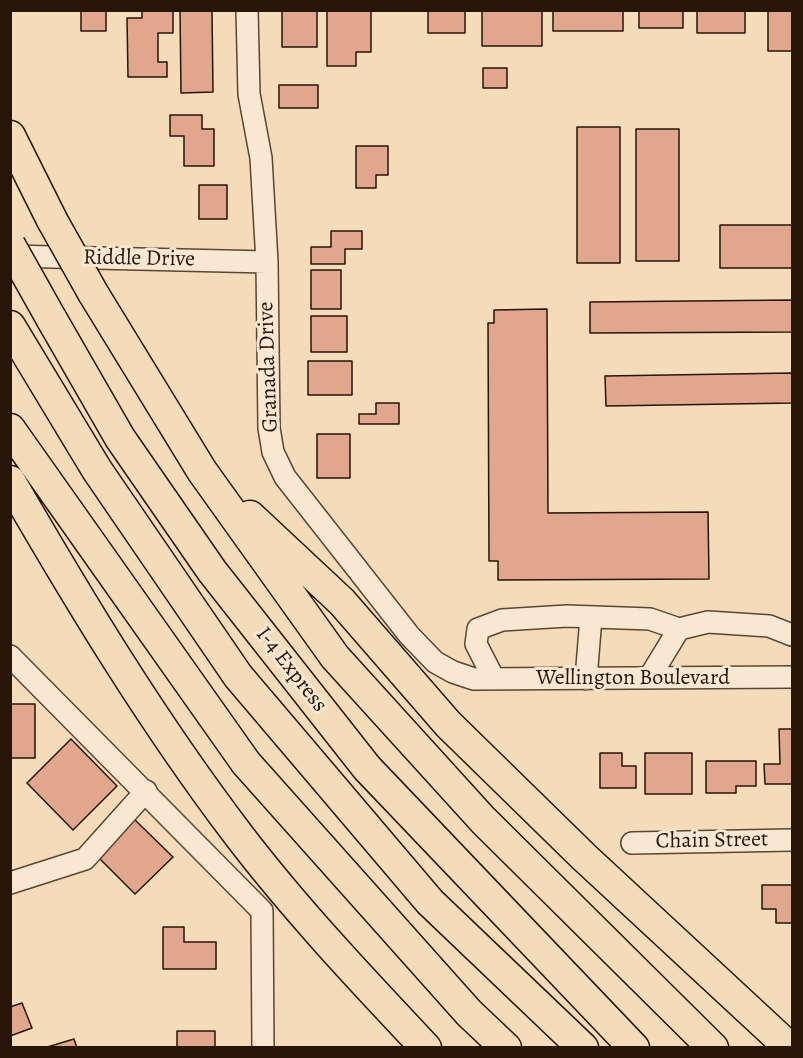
<!DOCTYPE html>
<style>
body{margin:0}
#map{position:relative;width:803px;height:1058px;overflow:hidden;background:#f4dbb9;font-family:Alegreya,serif}
canvas{display:block}
.frame{position:absolute;inset:0;border:12px solid #271508;pointer-events:none}
</style>
<div id="map">
<canvas width="803" height="1058"></canvas>
<div class="frame"></div>
</div>
<script>
const c = document.querySelector('canvas').getContext('2d');
c.lineJoin = 'round';
function paint(path, color) {
  c.fillStyle = color;
  c.fill(path, 'evenodd');
}
function stroke(path, color, width, dash) {
  c.strokeStyle = color;
  c.lineWidth = width;
  c.lineCap = dash ? 'butt' : 'round';
  c.setLineDash(dash || []);
  c.stroke(path);
}
function drawText(font, color, halo, rows, align = 'center') {
  c.font = font + ' Alegreya,serif';
  c.lineWidth = 6;
  c.setLineDash([]);
  c.textBaseline = 'middle';
  c.strokeStyle = halo;
  c.fillStyle = color;
  for (const [text, x, y, turn = 0] of rows) {
    c.save();
    c.translate(x, y);
    c.rotate((+turn || 0) * Math.PI / 180);
    c.textAlign = isNaN(turn) ? turn : align;
    if (halo) c.strokeText(text, 0, 0);
    c.fillText(text, 0, 0);
    c.restore();
  }
}
const building = new Path2D(`
 M81 10H106V31H81Z
 M142 10H173V33H158V62H167V77H128L127 18H142Z
 M180 10H212L213 92 181 93Z
 M282 10H317V47H282Z
 M327 10H371V52H356V66H327Z
 M428 10H465V33H428Z
 M482 10H542V46H482Z
 M553 10H623V31H553Z
 M639 10H683V28H639Z
 M697 10H745V33H697Z
 M768 10H792V51H768Z
 M483 68H507V88H483Z
 M279 85H318V108H279Z
 M170 115H202V129H214V166H184V136H170Z
 M577 127H620V263H577Z
 M636 129H679V261H636Z
 M356 146H388V175H376V188H356Z
 M199 185H227V219H199Z
 M720 225H792V268H720Z
 M331 231H362V249H345V264H311V247H331Z
 M311 270H341V309H311Z
 M792 300V332L590 333V302Z
 M547 309 548 513 708 512 709 579 498 580V561H489L488 323H494V310Z
 M311 316H347V352H311Z
 M308 361H352V395H308Z
 M792 373V403L606 406 605 376Z
 M376 403H399V424H359V414H376Z
 M317 434H350V478H317Z
 M10 704H35V758H10Z
 M779 729H792V784H765L764 764H780Z
 M71 739 117 786 73 830 27 783Z
 M600 753H622V766H636V788H600Z
 M645 753H692V794H645Z
 M706 761H756V786H736V793H706Z
 M134 819 173 857 135 894 97 856Z
 M762 885H792V923H776V909H762Z
 M163 927H184V942H216V969H163Z
 M22 1003 32 1028 10 1036V1007Z
 M177 1031H215V1048H177Z
 M74 1039 77 1048H44Z`);
const minor = new Path2D(`
 M247 10 249 94 261 158 267 262 269 428 273 452 285 477 409 635 435 662 453 672 474 679 792 677
 M10 256 267 262
 M10 656 262 911 263 1048
 M649 678 679 629
 M494 679 476 644 478 629 502 620 567 616 650 619 679 629 708 622 769 626 792 635
 M586 679 591 617
 M632 843 792 840
 M10 883 85 859 146 791`);
const highway = new Path2D(`
 M10 136 52 220
 M93 293 202 471 335 657 483 820 713 1048
 M51 318 120 438 212 571 367 768 634 1048
 M10 326 97 470 238 676 430 902 583 1048
 M10 429 246 763 469 1013 506 1048
 M10 481C80 602 152 721 237 833 294 908 360 978 426 1048
 M250 516 342 602 448 724 584 857 790 1048`);
const highwayBridge = new Path2D(`
 M52 220 93 293
 M10 245 51 318`);
const streetNames = [
 ["Riddle Drive",139,259,1],
 ["Granada Drive",269,367,-92],
 ["I-4 Express",291,670,52],
 ["Wellington Boulevard",633,679],
 ["Chain Street",712,841,-1]
];
paint(building, '#e1a68e');
stroke(building, '#271508', 1.5);
stroke(minor, '#5a4634', 24);
stroke(highway, '#271508', 33);
stroke(minor, '#f8e8d2', 21);
stroke(highway, '#f4dbb9', 30);
stroke(highwayBridge, '#271508', 33, []);
stroke(highwayBridge, '#f4dbb9', 30);
drawText('22px', '#271508', '#f8e8d2', streetNames);
</script>
